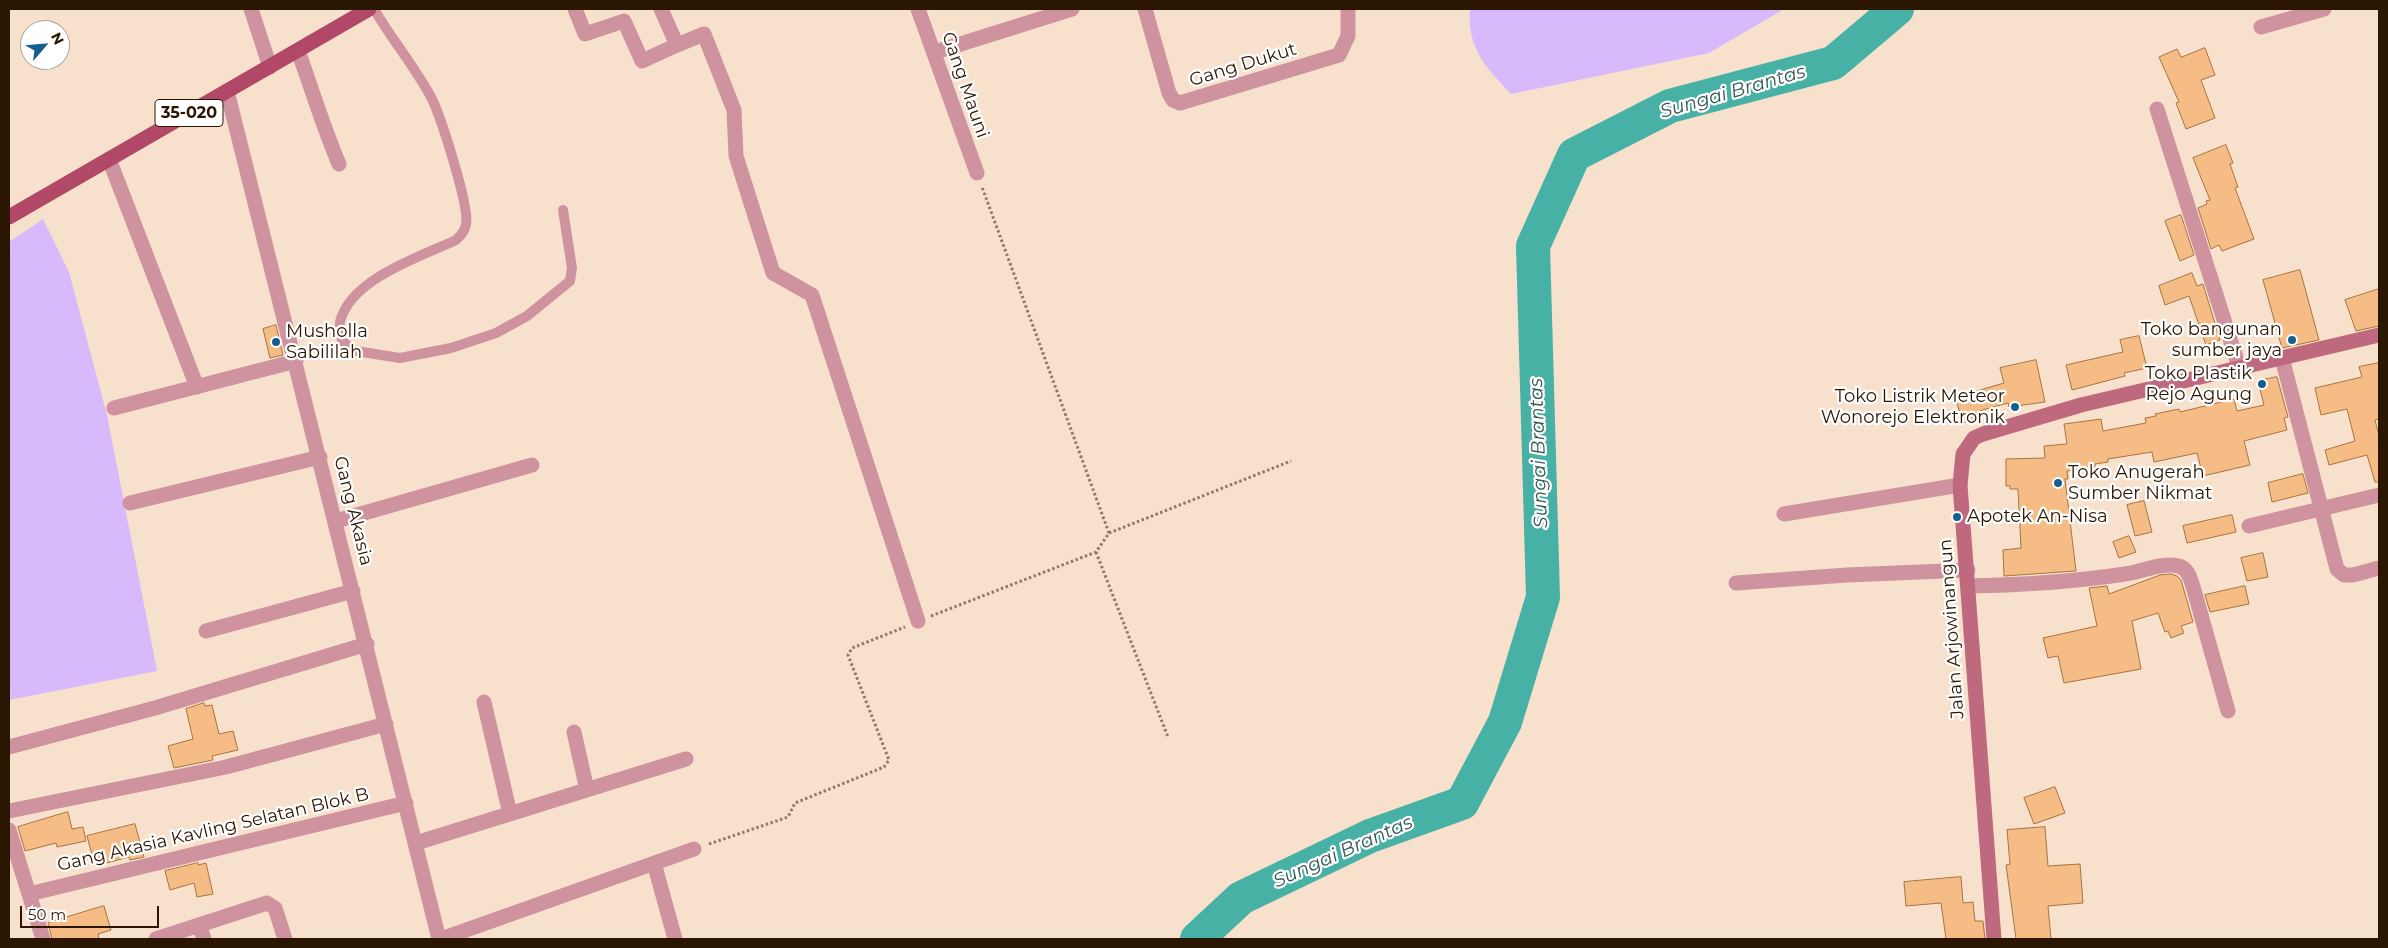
<!DOCTYPE html>
<style>
body{margin:0}
#map{position:relative;width:2388px;height:948px;overflow:hidden;background:#f8e1cc;font-family:Montserrat,sans-serif}
canvas{display:block}
.frame{position:absolute;inset:0;border:10px solid #2b1602;pointer-events:none}
.north{position:absolute;left:20px;top:20px;width:50px;height:50px;box-sizing:border-box;background:#fff;border:1px solid #aaa29a;border-radius:50%;rotate:63deg;font-size:14px;font-weight:700;line-height:20px;text-align:center;color:#2b1602}
.north::after{content:'';display:block;margin:auto;width:18px;height:22px;background:#145f92;clip-path:polygon(50% 0,100% 100%,50% 72%,0 100%)}
.scale{position:absolute;left:20px;top:906px;width:139px;height:22px;box-sizing:border-box;border:2px solid #2b1602;border-top:0;padding-left:6px;font-size:15px;line-height:18px;white-space:nowrap;color:#2b1602;-webkit-text-stroke:4px #fff;paint-order:stroke}
</style>
<div id="map">
<canvas width="2388" height="948"></canvas>
<div class="frame"></div>
<div class="north">N</div>
<div class="scale">50 m</div>
</div>
<script>
const c = document.querySelector('canvas').getContext('2d');
c.lineJoin = 'round';
function paint(path, color) {
  c.fillStyle = color;
  c.fill(path, 'evenodd');
}
function stroke(path, color, width, dash) {
  c.strokeStyle = color;
  c.lineWidth = width;
  c.lineCap = dash ? 'butt' : 'round';
  c.setLineDash(dash || []);
  c.stroke(path);
}
function drawText(font, color, halo, rows, align = 'center') {
  c.font = font + ' Montserrat,sans-serif';
  c.lineWidth = 4.5;
  c.setLineDash([]);
  c.textBaseline = 'middle';
  c.strokeStyle = halo;
  c.fillStyle = color;
  for (const [text, x, y, turn = 0] of rows) {
    c.save();
    c.translate(x, y);
    c.rotate((+turn || 0) * Math.PI / 180);
    c.textAlign = isNaN(turn) ? turn : align;
    if (halo) c.strokeText(text, 0, 0);
    c.fillText(text, 0, 0);
    c.restore();
  }
}
const green = new Path2D(`
 M1470 9H1784L1709 53 1511 94C1486 67 1467 49 1470 9Z
 M43 219 69 272 107 415 157 671 9 700V242Z`);
const river = new Path2D(`
 M1197 939 1241 898 1370 836 1462 803 1505 722 1543 597 1533 246 1574 155 1670 106 1833 63 1897 9`);
const building = new Path2D(`
 M2205 48 2215 75 2201 80 2215 118 2186 129 2176 103 2179 102 2159 57 2177 49 2181 57Z
 M2226 145 2233 163 2230 164 2238 187 2235 188 2254 239 2222 251 2219 245 2211 249 2198 208 2207 204 2206 201 2210 200 2193 158Z
 M2181 215 2194 255 2180 261 2165 221Z
 M2300 270 2319 340 2282 348 2263 280Z
 M2192 273 2197 286 2203 284 2220 340 2206 345 2189 296 2165 305 2159 286Z
 M2379 289V326L2356 331 2345 300Z
 M276 325 283 355 270 358 263 329Z
 M2139 336 2147 368 2124 373 2125 376 2072 390 2066 365 2123 352 2120 340Z
 M2036 360 2045 402 2009 407 2008 403 1979 411 1981 417 1963 423 1956 400 1964 398 1963 395 2004 383 2000 368Z
 M2379 363V419L2375 420 2379 436V482H2375L2367 455 2329 465 2325 450 2355 441 2347 409 2321 415 2315 388 2362 377 2359 367Z
 M2277 377 2288 417 2284 418 2287 430 2244 441 2250 465 2203 476 2197 453 2154 462 2152 452 2108 459V462L2095 464V468L2067 471 2068 479H2065L2076 571 2004 576 2003 550 2021 548 2018 489H2010V486H2006V459L2045 458 2044 446 2067 444 2064 424 2101 419 2103 431 2146 423 2145 418 2156 416 2155 414 2179 409 2180 412 2234 399 2237 411 2264 405 2258 381Z
 M2303 474 2308 493 2272 502 2268 483Z
 M2144 501 2152 532 2135 536 2127 505Z
 M2232 515 2236 532 2187 543 2183 526Z
 M2129 536 2136 552 2119 558 2113 542Z
 M2263 553 2268 577 2247 581 2241 558Z
 M2171 574 2177 576 2181 580 2193 622 2181 626 2184 633 2171 638 2168 631 2165 632 2158 613 2132 621 2141 669 2064 683 2058 656 2048 658 2043 638 2097 626 2089 588 2107 586 2109 594 2160 575Z
 M2245 586 2249 604 2210 612 2205 595Z
 M204 703 205 706 212 705 219 734 233 731 238 750 212 756 213 760 174 768 168 746 193 739 186 709Z
 M2055 787 2065 813 2034 824 2024 798Z
 M68 812 72 829 83 827 86 841 57 847 56 843 25 851 18 827Z
 M135 824 144 857 130 860 129 857 95 866 87 836Z
 M2045 827 2048 866 2080 864 2083 903 2048 906 2051 939H2016L2006 865 2010 864 2007 830Z
 M198 863V865L206 863 213 894 197 897 194 883 170 890 165 871Z
 M1961 877 1963 903 1973 902 1975 921H1983L1985 939H1946L1941 903 1906 906 1904 882Z
 M104 906 111 930 98 934 99 939H52L48 923Z`);
const path = new Path2D(`
 M1109 533 1291 461
 M1096 552 1168 737
 M931 616 1096 552 1109 533 982 187
 M709 844 788 817 795 803 884 767 889 760 848 655 852 648 905 627`);
const lane = new Path2D(`
 M374 9C392 40 416 68 432 99 441 118 470 207 466 225 465 231 461 235 456 240 420 257 350 279 340 322 339 328 341 335 342 341L356 351 400 358 451 348 496 333 527 316 570 281 572 268 563 210`);
const street = new Path2D(`
 M251 9 270 67
 M575 9 585 34 624 21 642 61 677 45 661 9
 M918 9 977 173
 M1145 9 1169 93 1173 100 1180 103 1339 55 1348 36V9
 M2261 27 2324 9
 M677 45 704 34 734 110 736 156 773 273 812 295 918 621
 M298 51C312 89 323 127 339 164
 M935 52 1072 9
 M227 91 439 939
 M2157 109 2239 367
 M109 159 197 387
 M2282 358 2337 569 2344 575H2353L2379 568
 M114 408 296 361
 M130 503 320 457
 M1784 514 1960 485
 M336 521 532 465
 M2249 526 2379 495
 M1736 583 1847 575 1968 570
 M1969 586C2021 585 2073 582 2125 574 2142 572 2161 562 2178 566 2189 568 2191 581 2194 590L2228 711
 M206 631 353 591
 M484 702 510 814
 M574 732 587 790
 M9 747 155 708 367 644
 M9 811 226 767 386 724
 M9 830 43 939
 M416 843 686 759
 M654 863 675 939
 M29 894 406 803
 M199 925 204 939
 M156 939 267 903 275 908 285 939
 M441 939 694 849`);
const secondary = new Path2D(`
 M1994 939 1960 485 1963 454 1974 438 1983 434 2081 405 2379 335`);
const primary = new Path2D(`
 M9 217 369 9`);
const markers = [
 [2292,340,5,"#145f92"],
 [276,342,5,"#145f92"],
 [2262,384,5,"#145f92"],
 [2015,407,5,"#145f92"],
 [2058,483,5,"#145f92"],
 [1957,517,5,"#145f92"]
];
const shields = [
 [189,113,68]
];
const shieldNames = [
 ["35-020",189,113]
];
const streetNames = [
 ["Gang Dukut",1243,65,-17],
 ["Gang Mauni",965,85,71],
 ["Gang Akasia",353,511,76],
 ["Jalan Arjowinangun",1952,629,-94],
 ["Gang Akasia Kavling Selatan Blok B",213,830,-13]
];
const poiNames = [
 ["Toko bangunan",2282,330],
 ["sumber jaya",2282,351],
 ["Musholla",286,332,"left"],
 ["Sabililah",286,353,"left"],
 ["Toko Plastik",2252,374],
 ["Rejo Agung",2252,395],
 ["Toko Listrik Meteor",2005,397],
 ["Wonorejo Elektronik",2005,418],
 ["Toko Anugerah",2068,473,"left"],
 ["Sumber Nikmat",2068,494,"left"],
 ["Apotek An-Nisa",1967,517,"left"]
];
const waterNames = [
 ["Sungai Brantas",1733,92,-16],
 ["Sungai Brantas",1539,453,-92],
 ["Sungai Brantas",1343,852,-24]
];
paint(green, '#d7b9fc');
stroke(river, '#47b1a5', 34);
paint(building, '#f5bc86');
stroke(building, '#a8733e', 1);
stroke(path, '#907a66', 3, [2.5, 2.5]);
stroke(lane, '#cf93a0', 10);
stroke(street, '#cf93a0', 15);
stroke(secondary, '#bf697f', 15);
stroke(primary, '#b14867', 15);
for (const [x, y, r, color] of markers) {
  const dot = new Path2D();
  dot.arc(x, y, r, 0, 2 * Math.PI);
  c.fillStyle = color;
  c.fill(dot);
  stroke(dot, '#fff', 2);
}
for (const [x, y, w] of shields) {
  const box = new Path2D();
  box.roundRect(x - w / 2, y - 13.5, w, 27, 4);
  c.fillStyle = '#fff';
  c.fill(box);
  stroke(box, '#2b1602', 1);
}
drawText('bold 16px', '#2b1602', null, shieldNames);
drawText('18px', '#2b1602', '#fff', streetNames);
drawText('18px', '#2b1602', '#fff', poiNames, 'right');
drawText('italic 19px', '#375753', '#fff', waterNames);
</script>
